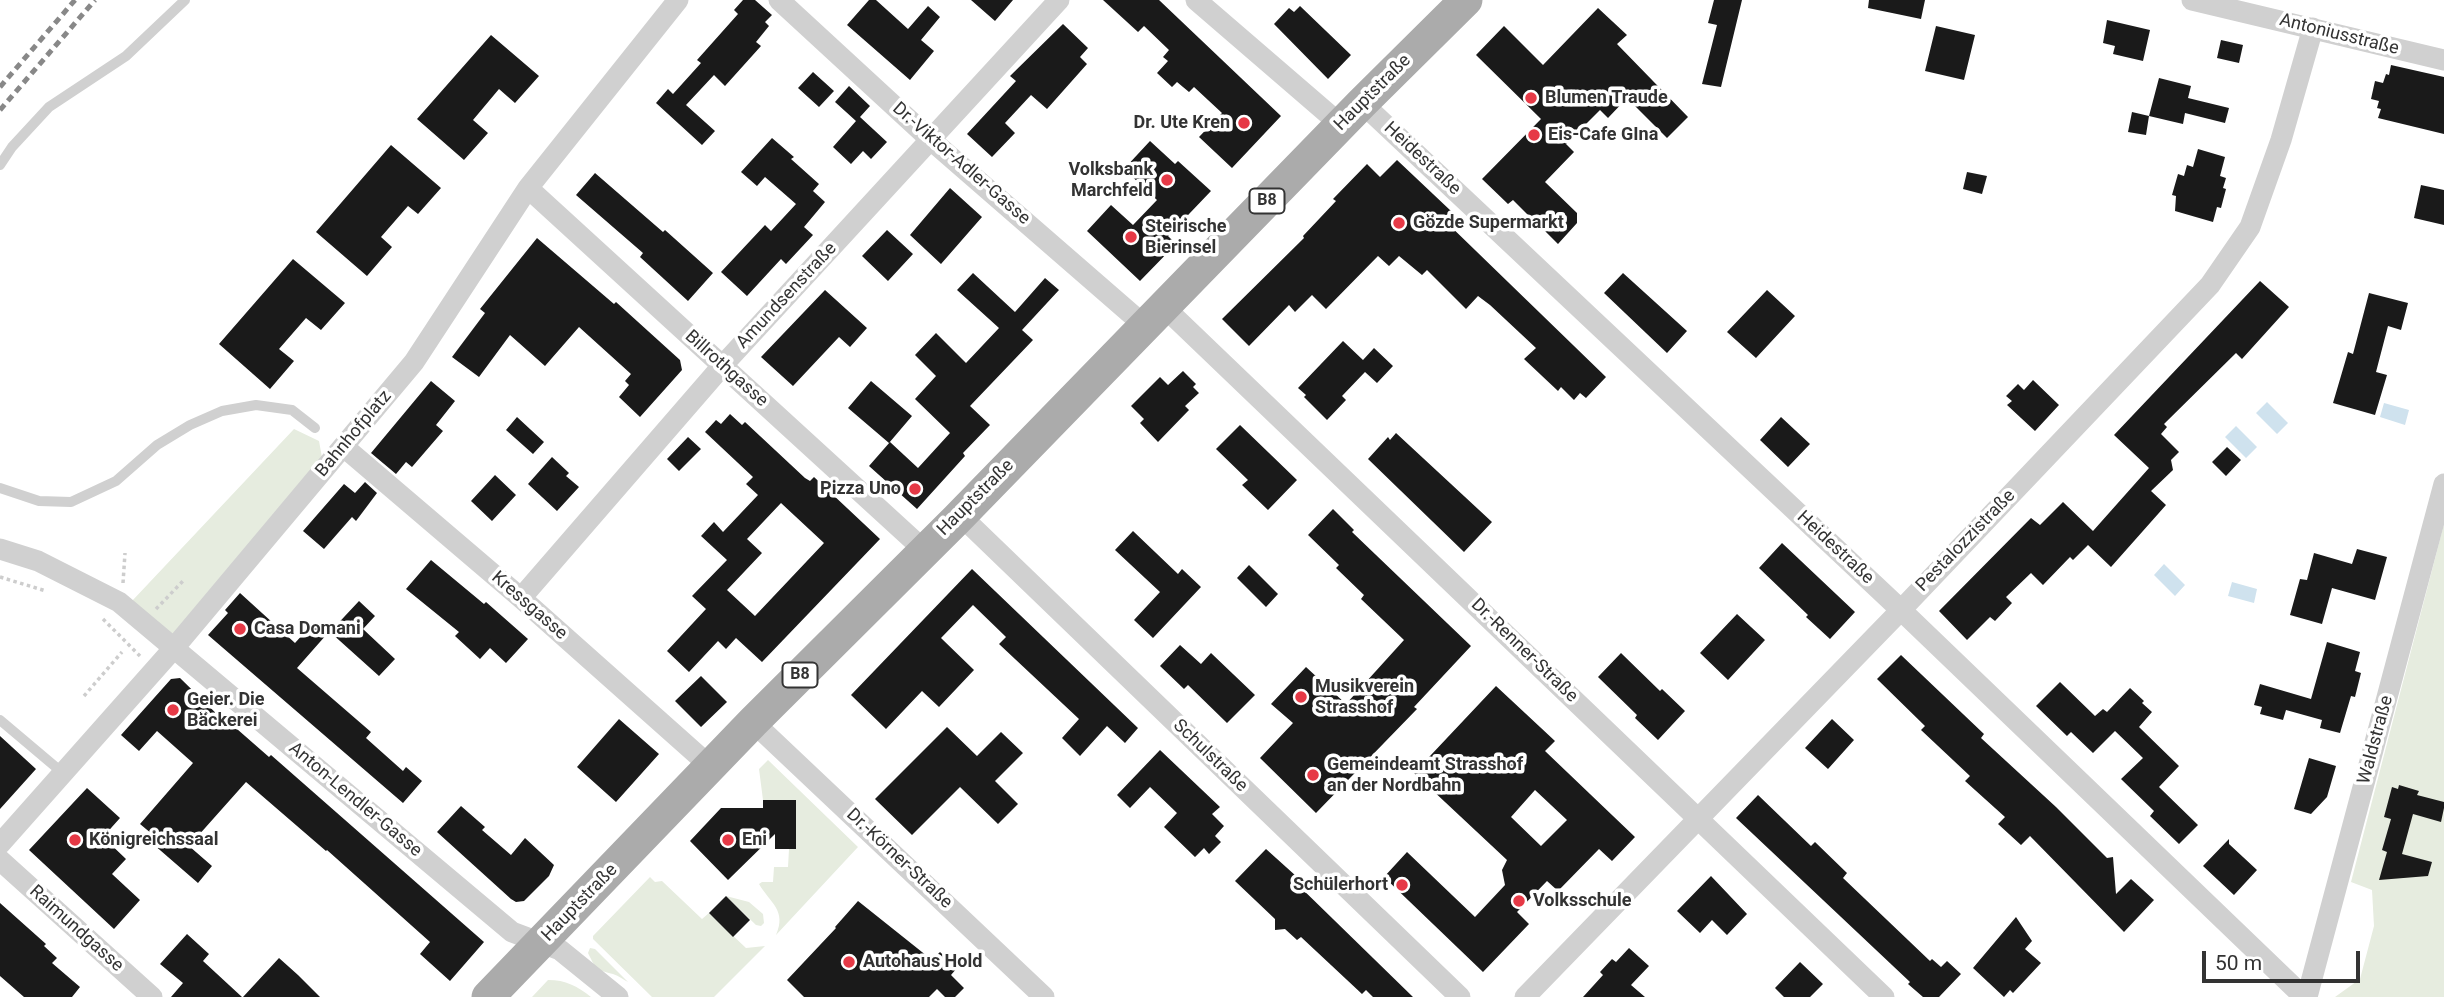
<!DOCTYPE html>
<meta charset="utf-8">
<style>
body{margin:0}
#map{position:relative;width:2444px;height:997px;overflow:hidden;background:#fff;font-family:Roboto,sans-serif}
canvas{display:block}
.scale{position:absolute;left:2202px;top:951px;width:158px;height:32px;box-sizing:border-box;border:4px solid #333;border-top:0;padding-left:9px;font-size:21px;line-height:24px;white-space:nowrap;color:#333;-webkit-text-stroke:5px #fff;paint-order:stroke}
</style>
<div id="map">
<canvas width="2444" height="997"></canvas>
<div class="scale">50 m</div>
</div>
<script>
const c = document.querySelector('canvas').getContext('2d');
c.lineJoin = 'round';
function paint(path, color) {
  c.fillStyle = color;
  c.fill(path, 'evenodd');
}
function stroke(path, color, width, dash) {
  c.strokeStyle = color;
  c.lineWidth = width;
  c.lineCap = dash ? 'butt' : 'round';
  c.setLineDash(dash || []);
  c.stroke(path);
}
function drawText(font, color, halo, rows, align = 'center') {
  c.font = font + ' Roboto,sans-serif';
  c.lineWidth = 7;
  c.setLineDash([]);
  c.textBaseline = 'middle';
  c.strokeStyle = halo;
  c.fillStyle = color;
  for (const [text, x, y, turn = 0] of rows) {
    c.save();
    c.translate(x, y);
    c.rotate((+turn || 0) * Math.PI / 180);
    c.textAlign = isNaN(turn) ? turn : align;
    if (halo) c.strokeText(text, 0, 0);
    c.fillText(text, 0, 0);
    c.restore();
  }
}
const green = new Path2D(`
 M294 429 319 441 323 463 172 636 132 601Z
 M2444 524V997H2335L2360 979 2374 926 2372 890 2351 882Z
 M768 760 858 847 776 935C787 910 770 903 759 884L762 882H773L774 867H788L789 849 796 848V800H763L759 769Z
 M650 877 655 882 662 881 702 919 709 913 746 948 765 946 714 997H652L593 939V936Z
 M726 896 749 902 763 914 764 923 761 926 756 925Z
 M590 948 595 949 628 982C624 980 619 976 613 974 595 969 597 971 588 953Z
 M548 980C566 980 577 986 591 997H532Z`);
const water = new Path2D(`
 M2267 402 2288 423 2277 434 2256 413Z
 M2384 403 2409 410 2405 425 2380 417Z
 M2236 426 2257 447 2246 458 2225 437Z
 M2164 564 2185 585 2175 596 2154 575Z
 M2232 582 2257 589 2254 603 2228 596Z`);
const building = new Path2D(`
 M743 0H755L772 15 765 22 769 26 756 42 761 46 725 86 714 75 686 105 715 131 702 145 656 103 668 89 673 94 701 63 697 60 738 14 734 10Z
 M869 0H876L908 29 928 6 940 17 921 40 934 51 910 80 847 25Z
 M971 0H1013L995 21Z
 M1103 0H1159L1281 116 1232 168 1199 137 1222 113 1194 87 1189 92 1177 82 1172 87 1157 73 1168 61 1163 57 1169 50 1144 26 1138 32Z
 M1714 0H1742L1721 87 1702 84 1717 25 1708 23Z
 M1869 0H1925L1921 19 1868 8Z
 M1300 6 1351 55 1328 79 1274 24 1289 8 1294 12Z
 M1598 8 1627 35 1617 44 1688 117 1667 138 1627 98 1608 118 1600 110 1566 144 1574 152 1545 182 1577 213V223L1558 244 1543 229H1536L1531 224 1530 217 1513 200 1508 204 1482 179 1541 119 1476 55 1504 26 1543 65Z
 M2107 20 2150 30 2143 61 2113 54 2115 46 2103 43Z
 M1063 24 1088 48 1080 57 1087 64 1047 109 1031 95 1005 123 1015 133 992 157 967 134 1016 81 1010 76Z
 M1936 26 1975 35 1964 80 1925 71Z
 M491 35 539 76 515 103 499 89 473 120 488 133 464 160 417 119Z
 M2221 40 2243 45 2239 63 2217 58Z
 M2391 65 2444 77V134L2378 118 2381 109 2377 108 2379 101 2371 99 2375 81 2383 83 2386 74 2389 75Z
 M813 72 834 91 819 107 798 88Z
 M2159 78 2191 86 2188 98 2229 108 2225 123 2185 113 2183 124 2149 116Z
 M849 86 870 106 860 117 887 142 871 159 863 151 851 164 833 147 856 121 835 102Z
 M2132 112 2149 116 2146 135 2128 132Z
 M772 138 794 157 791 159 819 184 813 191 825 202 804 227 813 235 786 264 781 259 747 296 721 272 765 225 771 231 796 204 765 177 757 186 741 172Z
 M1150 141 1175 164 1178 161 1211 191 1168 236 1176 244 1140 281 1087 231 1111 205 1133 225 1157 200 1124 169Z
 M391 145 441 188 418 214 408 206 381 237 392 247 367 276 316 232Z
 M2198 149 2225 157 2220 176 2226 178 2223 188 2226 189 2221 208 2217 207 2213 222 2175 211 2176 196 2172 195 2178 174 2184 176 2187 165 2193 167Z
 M1397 160 1451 211 1443 219 1606 377 1586 398 1580 393 1574 400 1561 387 1558 391 1524 359 1536 348 1490 305 1478 296 1466 309 1427 270 1422 275 1399 256 1389 266 1378 256 1326 309 1312 295 1295 312 1289 305 1249 346 1222 319 1304 238 1303 236 1336 201 1333 199 1367 164 1380 177Z
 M1967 172 1987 176 1982 194 1963 189Z
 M595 173 663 232 665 230 713 273 688 301 640 257 643 253 576 195Z
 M2421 185 2444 190V225L2414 218Z
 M950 188 982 217 941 264 910 235Z
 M887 230 913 254 888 281 862 256Z
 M537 238 614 304 616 302 680 360 682 370 640 417 619 397 629 385 625 381 631 374 579 327 545 366 510 335 479 377 452 357 485 313 480 309Z
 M293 259 345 303 321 330 306 318 279 349 294 361 270 389 219 344Z
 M973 273 1015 312 1045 278 1059 290 1022 330 1033 340 970 406 990 425 963 453 965 456 917 509 869 466 890 442 918 468 950 433 915 399 936 376 915 355 936 333 966 363 999 328 957 290Z
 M1623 273 1687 331 1667 353 1604 293Z
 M2260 281 2289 307 2242 359 2236 353 2164 424 2167 427 2161 434 2179 452 2171 460 2173 470 2151 491 2166 505 2111 567 2088 545 2073 560 2070 557 2043 585 2031 573 2006 597 2012 603 1995 621 1990 617 1967 640 1939 611 2031 518 2040 525 2063 502 2093 531 2149 468 2114 435Z
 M825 290 867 328 850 347 839 337 793 386 761 357Z
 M1767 290 1795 316 1756 358 1727 332Z
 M2369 293 2408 303 2401 330 2388 326 2376 372 2387 375 2375 415 2333 403 2348 352 2353 354Z
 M1343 341 1363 360 1374 348 1393 366 1377 383 1365 372 1342 396 1346 400 1327 420 1304 397 1306 395 1298 388Z
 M1183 371 1196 384 1193 387 1199 393 1185 406 1189 410 1158 442 1140 423 1144 419 1131 406 1160 377 1168 385Z
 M2033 380 2059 405 2035 431 2007 405 2012 401 2006 396 2018 384 2024 390Z
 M431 381 455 401 436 425 443 431 412 467 406 462 396 474 371 453Z
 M871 381 912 416 889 443 848 408Z
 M730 414 742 425 745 422 805 478 810 481 814 477 880 539 762 662 736 638 726 649 718 641 689 672 667 651 706 609 692 596 727 560 701 536 714 522 723 532 758 495 746 484 753 477 705 432 716 420 721 424ZM781 503 824 543 755 616 727 590 762 553 747 539Z
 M517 417 544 442 533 454 506 430Z
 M1781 417 1810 444 1788 467 1760 440Z
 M1240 425 1297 480 1268 510 1242 485 1248 480 1216 449Z
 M1396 433 1492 522 1464 552 1368 459 1388 437 1390 440Z
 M688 437 701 449 679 471 667 459Z
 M2227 447 2241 460 2226 476 2212 462Z
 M552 457 569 473 566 476 579 487 557 511 528 484Z
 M495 475 516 495 492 521 471 501Z
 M365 482 377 493 356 521 352 517 324 549 303 531 344 484 355 493Z
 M1333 509 1354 530 1352 532 1471 646 1414 707 1417 709 1316 813 1260 758 1293 723 1271 704 1306 667 1346 704 1404 640 1361 599 1364 595 1336 568 1339 565 1308 535Z
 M1133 531 1178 574 1182 569 1201 587 1153 638 1134 620 1160 592 1115 550Z
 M1782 543 1855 612 1830 639 1806 617 1808 615 1759 568Z
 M2357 549 2387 557 2375 600 2332 588 2322 624 2290 615 2300 579 2307 580 2314 553 2352 564Z
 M431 560 484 604 486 602 528 639 506 663 490 648 480 659 455 636 459 632 406 589Z
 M1249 565 1278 594 1266 607 1237 578Z
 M972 569 1138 728 1125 743 1107 726 1080 756 1062 738 1079 719 999 644 1006 637 973 605 941 638 974 670 939 707 922 691 886 729 851 695Z
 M240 593 295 643 314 622 327 634 297 668 371 732 366 738 403 771 406 767 422 781 403 803 208 635 228 613 225 610Z
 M359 601 375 616 363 629 395 659 379 676 330 632Z
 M1737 614 1765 640 1728 680 1700 653Z
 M2327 642 2360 652 2355 671 2361 673 2355 697 2351 696 2340 733 2320 728 2322 720 2286 710 2283 720 2260 714 2262 707 2254 705 2260 684 2311 699Z
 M1180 645 1201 664 1211 653 1255 695 1227 723 1188 685 1184 689 1160 666Z
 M1621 653 1660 691 1662 689 1685 711 1658 740 1635 718 1637 715 1598 677Z
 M1901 655 1984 734 1981 738 2056 807 2107 858 2113 857 2116 894 2131 879 2154 900 2124 932 2030 836 2021 845 1998 824 2005 817 1965 781 1970 776 1921 730 1925 726 1877 679Z
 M701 676 727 702 701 727 675 701Z
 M180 678 227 724 229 722 269 757 271 755 484 942 450 981 420 954 430 942 327 850 326 851 246 782 189 846 212 866 198 883 153 844 158 839 140 824 193 763 157 731 139 751 121 735 171 679Z
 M2060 682 2095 716 2103 709 2107 712 2130 688 2144 701 2142 703 2152 712 2139 727 2179 766 2159 787 2198 825 2179 844 2150 816 2154 811 2121 779 2143 758 2115 731 2093 753 2071 732 2067 736 2036 706Z
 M1496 686 1555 741 1545 751 1635 837 1612 861 1599 849 1558 891 1547 881 1517 912 1529 924 1483 972 1384 877 1407 852 1475 917 1505 885 1502 870 1507 860 1414 773ZM1535 790 1567 820 1541 846 1511 817Z
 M619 719 659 754 616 802 577 767Z
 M1832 719 1854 740 1828 769 1805 748Z
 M947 727 977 756 1001 732 1023 753 995 781 1018 804 998 824 960 787 912 835 875 799Z
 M0 736 36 769 0 809Z
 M1160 750 1220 807 1212 814 1224 826 1215 836 1221 842 1209 854 1204 848 1195 857 1164 827 1177 813 1150 787 1130 808 1117 795Z
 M2309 758 2336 766 2327 797 2311 814 2294 809Z
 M2399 785 2419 791 2417 795 2444 802V808L2441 822 2413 814 2402 854 2432 862 2428 876 2379 880 2387 852 2382 850 2391 819 2384 817 2392 787 2398 789Z
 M87 788 120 818 103 837 126 859 112 874 140 900 114 929 29 850Z
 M1758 795 1811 846 1815 842 1847 873 1843 878 1930 961 1932 959 1941 967 1947 961 1961 974 1939 997H1923L1908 984 1910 982 1736 818Z
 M763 800H796V849H775V834L728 880 690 841 721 808H763Z
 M461 806 485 827 482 830 511 855 525 838 554 865 549 876 524 901 516 902 511 899 437 832Z
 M2229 839V844L2257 870 2234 895 2203 866Z
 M1266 849 1296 876 1293 880 1413 997H1373L1366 990 1362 994 1301 937 1297 940 1285 929 1275 930V919L1235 881Z
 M1711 876 1747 914 1727 935 1712 920 1700 933 1677 911Z
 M726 896 750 920 733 937 709 913Z
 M858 901 932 960 940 952 957 968 951 975 964 988 955 997H945L937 989 929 997H804L787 980 836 928 835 927Z
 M0 903 46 944 44 946 57 958 52 963 80 987 72 997H24L0 976Z
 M2016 917 2032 941 2025 949 2041 963 2013 993 2010 990 2004 997 1973 968Z
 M187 934 209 954 203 961 242 997H171L183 983 160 964Z
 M1629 948 1649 966 1631 985 1645 997H1583L1603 975 1600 972 1612 959 1616 962Z
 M279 958 298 975 320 997H243Z
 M1800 962 1823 984 1810 997H1784L1775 988Z`);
const path = new Path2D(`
 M0 577 46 591
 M123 583 125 553
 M156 609 184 580
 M103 619 140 656
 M84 696 122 652`);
const lane = new Path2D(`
 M0 165 12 147 49 107 126 56 185 0
 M0 488 39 501 71 502 116 481 157 445 190 425 222 411 256 405 292 410 315 428
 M0 720 64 774`);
const street = new Path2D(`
 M779 0 931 140 1145 326
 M1196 0 1341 125
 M2192 0 2444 60
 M1362 103 1901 610 2304 997
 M528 188 924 550
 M1164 307 1884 997
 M344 447 521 598 711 767
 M960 515 1460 997
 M0 549 38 561 119 602 512 932 560 950 618 997
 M521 598 723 365 1059 0
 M753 722 1044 997
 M0 844 174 648 414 362 528 188 678 0
 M0 860 152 997
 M1525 997 1901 610 2210 285 2250 227 2281 140 2313 28
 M2307 997 2444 484`);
const primary = new Path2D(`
 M488 997 753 722 957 519 1362 103 1466 0`);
const rail = new Path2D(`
 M0 87 75 0
 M0 110 95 0`);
const markers = [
 [1531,98,7,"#e63946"],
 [1244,123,7,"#e63946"],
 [1534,135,7,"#e63946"],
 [1167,180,7,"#e63946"],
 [1399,223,7,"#e63946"],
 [1131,237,7,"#e63946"],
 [915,489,7,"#e63946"],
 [240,629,7,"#e63946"],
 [1301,697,7,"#e63946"],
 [173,710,7,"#e63946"],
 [1313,775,7,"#e63946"],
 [75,840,7,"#e63946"],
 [728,840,7,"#e63946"],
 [1402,885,7,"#e63946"],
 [1519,901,7,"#e63946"],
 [849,962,7,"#e63946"]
];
const shields = [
 [1267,201,35],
 [800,675,35]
];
const shieldNames = [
 ["B8",1267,201],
 ["B8",800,675]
];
const streetNames = [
 ["Antoniusstraße",2339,35,14],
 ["Hauptstraße",1373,93,-45],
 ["Heidestraße",1422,159,43],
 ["Dr.-Viktor-Adler-Gasse",961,164,41],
 ["Amundsenstraße",787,296,-47],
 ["Billrothgasse",726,369,42],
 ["Bahnhofplatz",354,434,-50],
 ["Hauptstraße",976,498,-45],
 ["Pestalozzistraße",1966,541,-46],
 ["Heidestraße",1835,548,43],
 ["Kressgasse",529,606,41],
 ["Dr.-Renner-Straße",1524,651,44],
 ["Waldstraße",2376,740,-75],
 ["Schulstraße",1210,756,44],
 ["Anton-Lendler-Gasse",355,800,40],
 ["Dr.-Körner-Straße",899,859,43],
 ["Hauptstraße",580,903,-46],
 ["Raimundgasse",76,929,42]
];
const poiNames = [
 ["Blumen Traude",1545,98],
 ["Dr. Ute Kren",1230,123,"right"],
 ["Eis-Cafe GIna",1548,135],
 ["Volksbank",1153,170,"right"],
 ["Marchfeld",1153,191,"right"],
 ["Gözde Supermarkt",1413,223],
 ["Steirische",1145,227],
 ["Bierinsel",1145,248],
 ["Pizza Uno",901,489,"right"],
 ["Casa Domani",254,629],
 ["Musikverein",1315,687],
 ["Strasshof",1315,708],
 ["Geier. Die",187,700],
 ["Bäckerei",187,721],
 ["Gemeindeamt Strasshof",1327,765],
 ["an der Nordbahn",1327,786],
 ["Königreichssaal",89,840],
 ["Eni",742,840],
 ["Schülerhort",1388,885,"right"],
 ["Volksschule",1533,901],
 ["Autohaus Hold",863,962]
];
paint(green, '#e6ecdf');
paint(water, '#cfe2ee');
paint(building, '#1a1a1a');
stroke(path, '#cdcdcd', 3.5, [3.5, 3.5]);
stroke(lane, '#d0d0d0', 10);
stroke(street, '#d0d0d0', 21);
stroke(primary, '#ababab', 33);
stroke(rail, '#888', 5, [7, 5]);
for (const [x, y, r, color] of markers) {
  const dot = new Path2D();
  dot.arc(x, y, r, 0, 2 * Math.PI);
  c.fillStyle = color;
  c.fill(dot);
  stroke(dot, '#fff', 2.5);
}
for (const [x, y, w] of shields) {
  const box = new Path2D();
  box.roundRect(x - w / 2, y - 12.5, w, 25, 5);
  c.fillStyle = '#fff';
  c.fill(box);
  stroke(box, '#333', 2);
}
drawText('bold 16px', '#333', null, shieldNames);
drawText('18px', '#333', '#fff', streetNames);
drawText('bold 18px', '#333', '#fff', poiNames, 'left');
</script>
